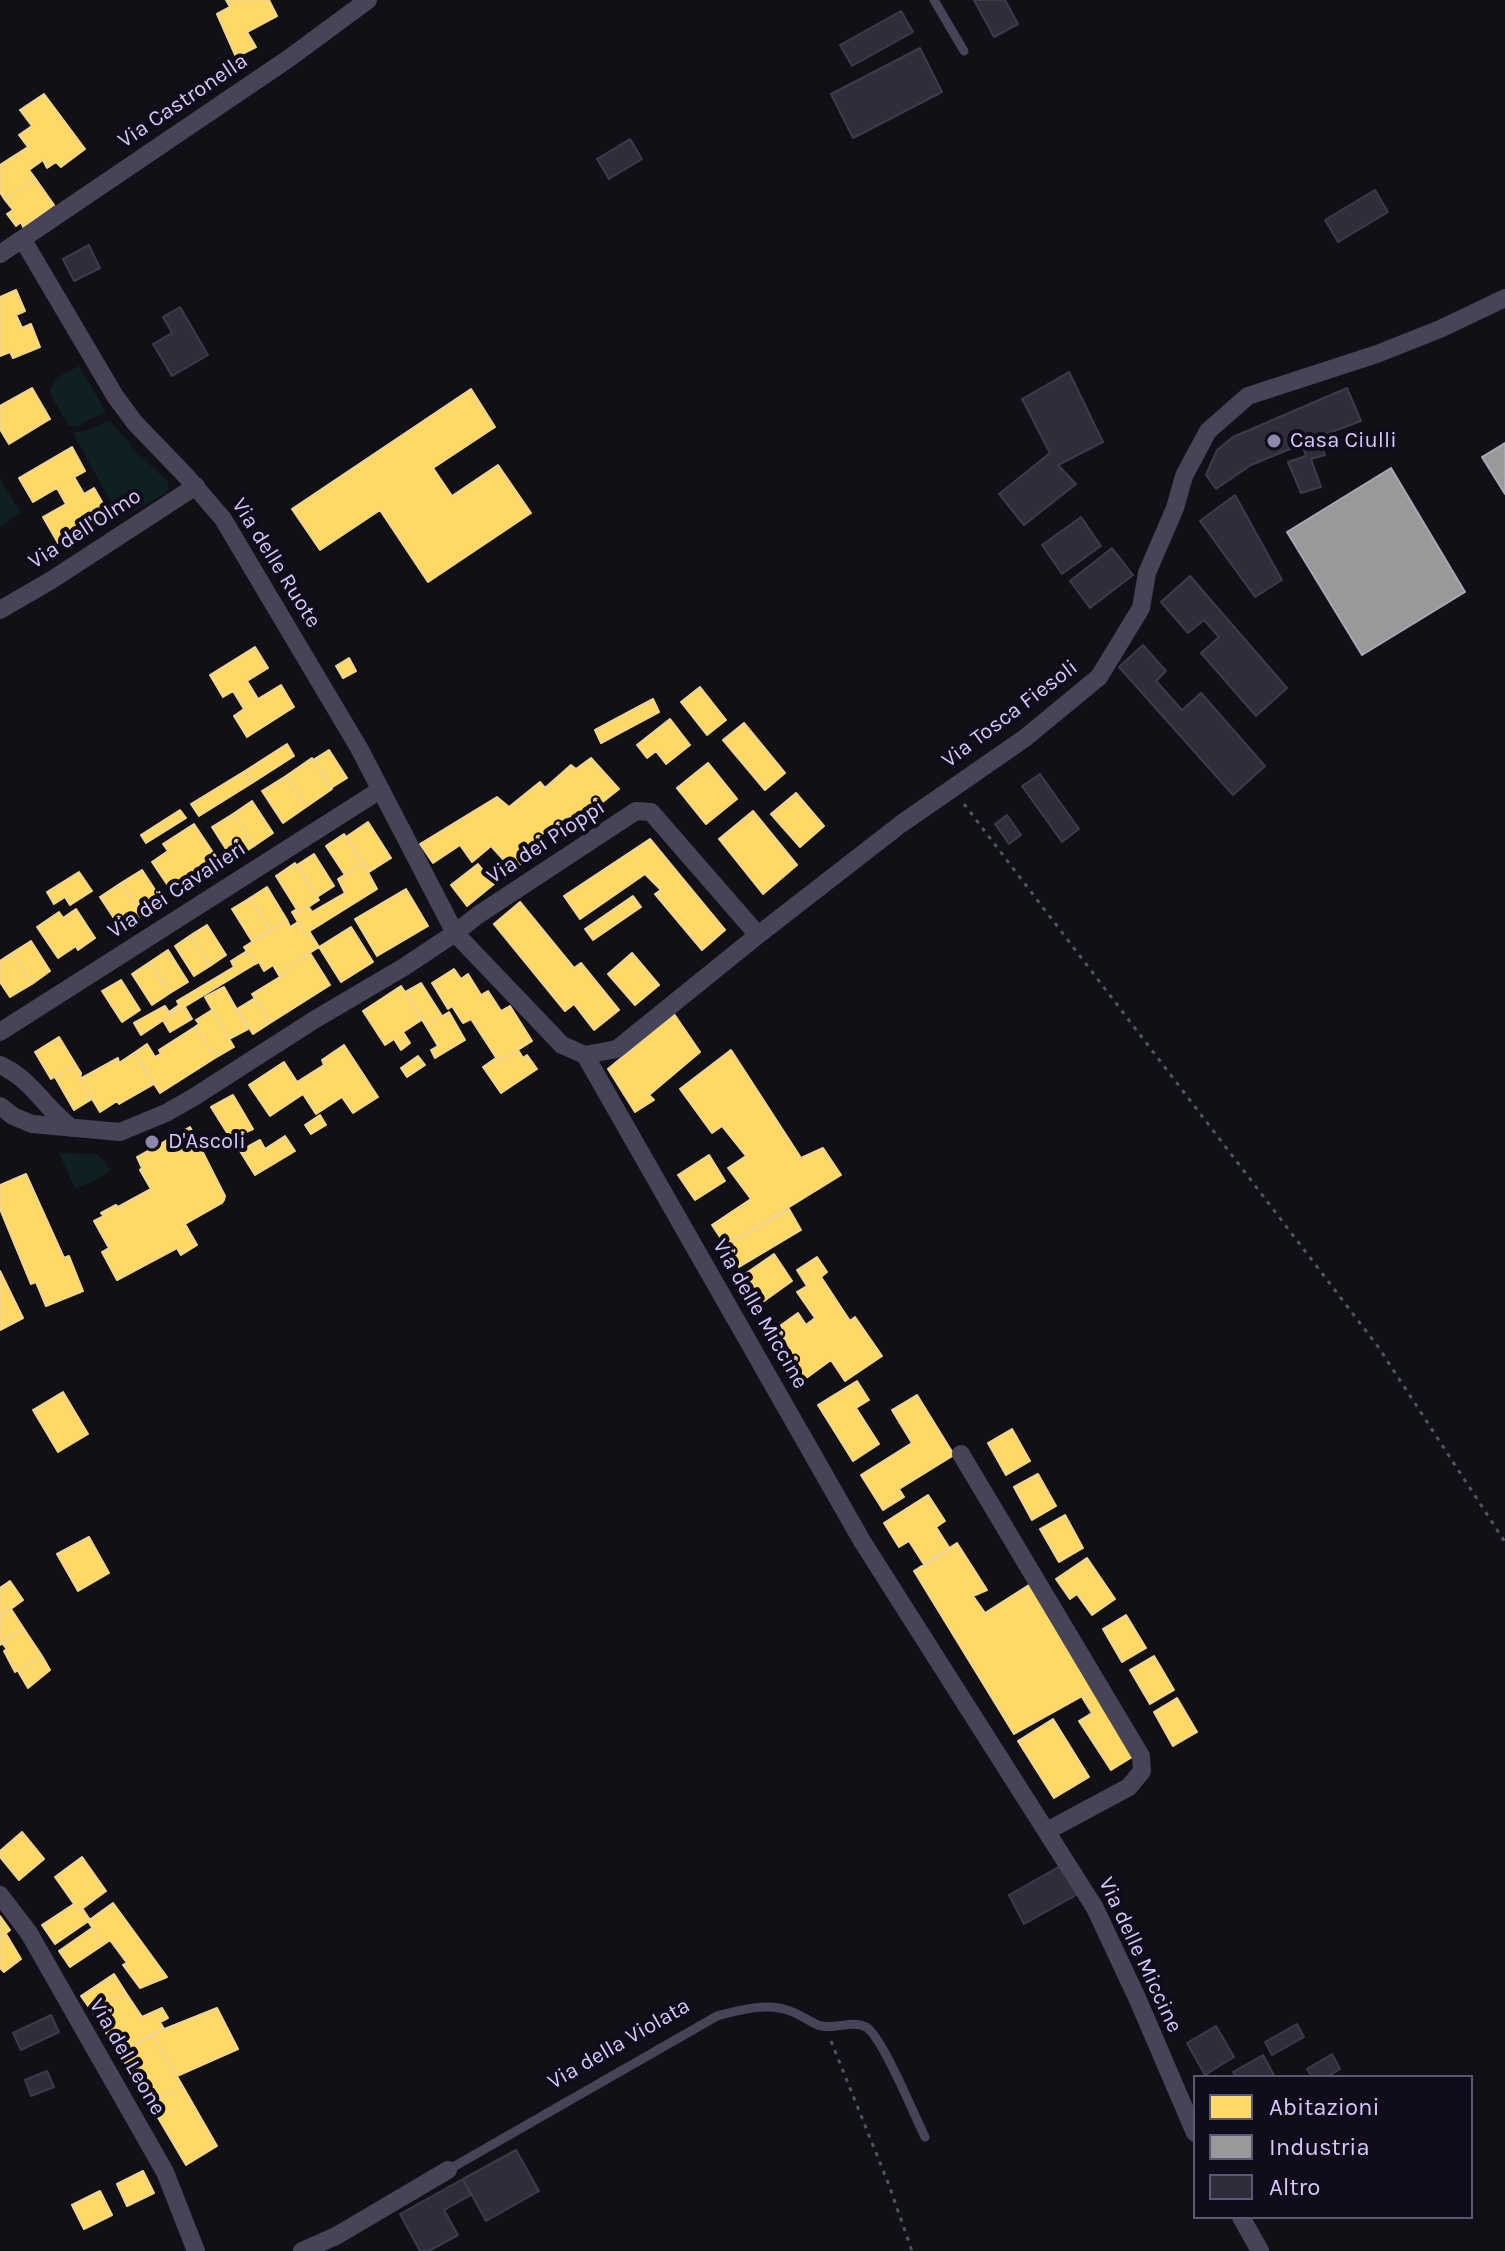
<!DOCTYPE html>
<style>
body{margin:0}
#map{position:relative;width:1505px;height:2251px;overflow:hidden;background:#111016;font-family:Karla,sans-serif}
canvas{display:block}
.legend{position:absolute;left:1193px;top:2075px;width:280px;height:144px;box-sizing:border-box;background:#100c1a;border:2px solid #5e5774;margin:0;padding:10px 14px;list-style:none;font-size:24px;color:#d4c8fc}
.legend li{display:flex;align-items:center;gap:16px;height:40px}
.legend b{width:40px;border:2px solid #5e5774}
</style>
<div id="map">
<canvas width="1505" height="2251"></canvas>
<ul class="legend">
<li><b style="height:22px;background:#ffd966"></b>Abitazioni</li>
<li><b style="height:22px;background:#999"></b>Industria</li>
<li><b style="height:22px;background:#302c3a"></b>Altro</li>
</ul>
</div>
<script>
const c = document.querySelector('canvas').getContext('2d');
c.lineJoin = 'round';
function paint(path, color) {
  c.fillStyle = color;
  c.fill(path, 'evenodd');
}
function stroke(path, color, width, dash) {
  c.strokeStyle = color;
  c.lineWidth = width;
  c.lineCap = dash ? 'butt' : 'round';
  c.setLineDash(dash || []);
  c.stroke(path);
}
function drawText(font, color, halo, rows, align = 'center') {
  c.font = font + ' Karla,sans-serif';
  c.lineWidth = 8;
  c.setLineDash([]);
  c.textBaseline = 'middle';
  c.strokeStyle = halo;
  c.fillStyle = color;
  for (const [text, x, y, turn = 0] of rows) {
    c.save();
    c.translate(x, y);
    c.rotate((+turn || 0) * Math.PI / 180);
    c.textAlign = isNaN(turn) ? turn : align;
    if (halo) c.strokeText(text, 0, 0);
    c.fillText(text, 0, 0);
    c.restore();
  }
}
const green = new Path2D(`
 M79 366 106 412 77 426H69L49 392 56 378Z
 M110 420 134 449 168 482 169 488 166 493 120 519 73 433 87 430Z
 M0 479 21 513 0 526Z
 M59 1153 97 1154 111 1170 96 1180 75 1189Z`);
const homes = new Path2D(`
 M226 0H269L277 16 247 32 256 47 236 57 217 14 230 7Z
 M44 94 85 149 61 167 56 162 47 168 43 160 29 170 35 178 5 200 0 192V165L28 147 19 135 32 126 20 110Z
 M35 178 54 205 23 227 21 222 16 226 7 214 13 210 5 200Z
 M16 290 25 311 16 315 22 328 31 324 40 347 13 358 10 352 0 356V297Z
 M32 388 50 419 9 444 0 429V406Z
 M471 389 495 427 433 468 452 496 498 465 531 513 428 582 380 510 320 550 292 509Z
 M72 447 85 471 74 477 84 494 94 488 109 514 58 543 43 517 66 504 57 488 33 502 19 478Z
 M255 647 268 668 247 681 258 699 281 685 294 707 247 737 234 716 244 709 233 691 223 697 210 675Z
 M349 658 356 671 343 678 336 666Z
 M700 687 726 720 707 735 681 702Z
 M653 699 659 712 601 743 595 730Z
 M670 719 690 745 666 764 656 751 647 758 637 745Z
 M744 723 785 773 765 790 723 740Z
 M287 744 294 756 252 783 245 771Z
 M329 750 347 778 331 788 313 760Z
 M312 758 332 789 306 807 286 776Z
 M591 758 619 789 575 824 566 817 535 839 540 848 513 870 491 846 472 862 460 845 433 863 420 844 497 797 509 807 540 782 545 788 571 765 576 769Z
 M708 763 737 799 706 824 677 788Z
 M245 771 252 783 199 816 191 804Z
 M286 776 306 807 283 823 262 791Z
 M796 793 824 826 800 847 771 814Z
 M252 801 273 833 254 846 233 814Z
 M180 810 186 818 146 843 141 835Z
 M753 811 797 865 763 894 719 839Z
 M233 814 254 846 233 860 212 827Z
 M368 822 391 858 369 872 346 837Z
 M194 824 222 866 175 896 152 862 168 851 163 844Z
 M344 834 363 863 345 875 326 846Z
 M650 839 725 930 702 950 655 894 661 890 645 874 580 919 564 896Z
 M314 854 334 886 317 897 297 865Z
 M295 863 319 900 299 913 276 876Z
 M363 863 377 889 305 934 292 912 297 909 299 913 308 906 312 912 345 893 338 879Z
 M478 864 494 884 467 906 451 885Z
 M142 870 163 902 142 915 121 883Z
 M79 872 92 891 70 905 65 897 54 904 47 892Z
 M121 883 142 915 121 929 100 897Z
 M267 887 287 920 270 930 250 898Z
 M406 889 428 926 377 956 355 919Z
 M633 896 641 907 593 940 585 929Z
 M250 898 270 930 252 941 232 909Z
 M520 902 574 968 581 963 619 1010 594 1030 574 1004 565 1011 494 924Z
 M76 909 95 938 78 950 76 946 58 958 37 927 59 912 63 918Z
 M287 920 290 927 298 922 305 934 309 931 319 947 286 968 288 972 280 977 273 965 264 971 259 962 255 964 244 947Z
 M207 925 226 955 210 966 191 935Z
 M351 927 373 962 341 982 319 947Z
 M191 935 210 966 194 976 175 946Z
 M31 941 50 971 32 984 12 953Z
 M168 950 188 982 170 993 150 962Z
 M247 951 255 964 171 1015 169 1012 179 1005 177 1001 234 967 231 961Z
 M12 953 32 984 10 997 0 982V961Z
 M310 953 330 985 270 1023 252 994 288 972 286 968Z
 M632 953 659 985 635 1005 608 974Z
 M150 962 170 993 152 1005 132 974Z
 M454 969 461 979 468 974 481 995 488 991 501 1011 510 1006 532 1041 499 1062 471 1019 463 1023 452 1006 448 1009 432 983Z
 M121 980 140 1010 122 1022 102 991Z
 M421 983 442 1016 426 1026 405 992Z
 M401 986 423 1019 403 1032 410 1043 401 1050 394 1039 385 1045 363 1011Z
 M224 987 248 1029 229 1039 205 997Z
 M255 998 270 1023 253 1034 237 1009Z
 M165 1006 171 1015 141 1035 134 1023Z
 M185 1007 192 1019 170 1032 163 1020Z
 M212 1010 234 1047 215 1058 195 1027 199 1024 196 1020Z
 M449 1012 465 1040 435 1058 431 1050 438 1046 426 1026Z
 M674 1014 700 1052 649 1095 654 1100 635 1112 608 1069Z
 M195 1027 215 1058 160 1093 134 1053 147 1044 155 1057 161 1054 159 1050Z
 M59 1037 76 1065 51 1079 35 1052Z
 M344 1045 378 1097 353 1113 342 1097 316 1114 303 1094 270 1116 249 1085 284 1062 297 1082 324 1065 322 1060Z
 M518 1050 523 1058 527 1055 537 1069 501 1093 483 1067 496 1058 499 1062Z
 M731 1050 801 1158 823 1148 841 1175 726 1246 712 1225 751 1199 728 1168 746 1156 722 1126 712 1133 680 1089Z
 M134 1053 154 1084 119 1104 117 1101 100 1112 80 1079 118 1058 119 1063Z
 M418 1056 425 1065 407 1077 401 1068Z
 M76 1065 81 1073 80 1079 92 1099 74 1110 55 1077Z
 M233 1095 253 1129 231 1139 211 1107Z
 M320 1115 326 1125 311 1134 305 1125Z
 M190 1127 225 1196 224 1200 222 1203 185 1224 197 1245 181 1255 177 1248 117 1280 102 1252 109 1248 94 1221 104 1216 101 1213 116 1205 118 1207 151 1189 140 1170 142 1168 137 1157Z
 M285 1136 295 1151 255 1175 240 1151 260 1140 265 1149Z
 M709 1155 725 1181 695 1200 678 1175Z
 M26 1174 64 1258 69 1256 83 1291 46 1306 36 1282 31 1284 0 1209V1185Z
 M789 1209 801 1230 739 1267 726 1246Z
 M774 1254 792 1281 764 1301 745 1274Z
 M817 1257 827 1272 821 1277 850 1321 855 1317 882 1356 845 1381 831 1360 798 1384 779 1356 790 1348 777 1328 798 1313 806 1325 815 1318 797 1292 807 1286 797 1270Z
 M0 1271 23 1318 0 1330Z
 M857 1381 869 1400 856 1408 879 1444 853 1461 818 1405Z
 M63 1392 88 1434 58 1452 33 1410Z
 M917 1395 954 1455 899 1489 904 1497 883 1510 861 1475 912 1443 892 1410Z
 M1012 1429 1030 1461 1006 1475 988 1443Z
 M1038 1474 1056 1506 1032 1520 1014 1487Z
 M928 1495 945 1521 936 1527 950 1549 925 1566 909 1541 899 1547 884 1523Z
 M1065 1515 1083 1548 1059 1562 1040 1529Z
 M89 1537 109 1573 78 1591 57 1554Z
 M957 1543 987 1590 973 1596 985 1613 1029 1585 1095 1689 1014 1734 914 1571Z
 M1087 1558 1115 1599 1092 1615 1077 1594 1070 1599 1056 1579Z
 M10 1581 23 1600 0 1617V1588Z
 M11 1609 24 1629 0 1645V1617Z
 M1126 1615 1146 1648 1122 1662 1103 1629Z
 M24 1629 42 1656 15 1672 4 1651 7 1649 2 1643Z
 M42 1656 50 1670 28 1688 18 1671Z
 M1154 1656 1174 1690 1150 1704 1130 1670Z
 M1095 1689 1137 1754 1111 1770 1079 1721 1092 1713 1082 1697Z
 M1177 1698 1197 1732 1173 1746 1154 1712Z
 M1053 1719 1089 1777 1054 1798 1018 1741Z
 M22 1832 44 1859 19 1880 0 1857V1851Z
 M82 1857 106 1891 79 1911 55 1877Z
 M113 1903 167 1977 140 1988 123 1965 127 1963 110 1940 103 1945 88 1921Z
 M74 1904 79 1911 82 1908 90 1920 55 1944 42 1925Z
 M0 1916 10 1930 0 1938Z
 M92 1928 103 1945 70 1967 59 1951Z
 M6 1934 21 1959 4 1972 0 1968V1938Z
 M114 1974 126 1993 93 2013 81 1996Z
 M126 1993 142 2017 162 2008 168 2018 160 2022 164 2029 119 2053 93 2013Z
 M217 2008 238 2049 177 2076 152 2034Z
 M152 2034 182 2085 150 2104 119 2053Z
 M182 2085 217 2146 186 2165 150 2104Z
 M143 2171 154 2193 127 2206 117 2184Z
 M100 2191 112 2215 84 2229 72 2205Z`);
const industry = new Path2D(`
 M1505 443V494L1482 457Z
 M1391 468 1465 592 1362 655 1287 532Z`);
const building = new Path2D(`
 M974 0H1005L1018 24 994 37Z
 M901 11 913 32 852 66 840 45Z
 M920 48 942 92 853 138 831 94Z
 M630 139 642 159 609 179 597 159Z
 M1375 190 1388 212 1338 242 1325 220Z
 M89 245 100 268 74 281 63 259Z
 M180 307 208 355 172 376 153 344 172 333 163 317Z
 M1069 372 1103 442 1058 465 1076 484 1024 525 999 494 1050 453 1022 399Z
 M1347 388 1361 421 1318 437 1325 455 1311 459 1321 487 1301 493 1288 462 1306 456 1302 444 1251 465 1216 489 1206 475 1217 450 1233 437Z
 M1235 495 1282 580 1255 597 1200 521Z
 M1081 517 1101 546 1062 574 1042 545Z
 M1112 548 1133 575 1090 608 1070 581Z
 M1190 576 1287 688 1256 716 1201 653 1219 637 1204 620 1188 633 1161 602Z
 M1143 645 1166 671 1156 681 1182 710 1201 693 1265 766 1233 795 1119 667Z
 M1040 774 1079 829 1062 842 1022 786Z
 M1007 815 1021 835 1009 844 995 824Z
 M1062 1865 1078 1894 1024 1924 1009 1895Z
 M51 2015 59 2032 21 2050 13 2033Z
 M1297 2024 1304 2037 1272 2055 1265 2042Z
 M1216 2026 1234 2057 1205 2075 1187 2043Z
 M1332 2054 1340 2069 1327 2077H1312L1307 2069Z
 M1263 2055 1275 2077H1236L1233 2072Z
 M47 2071 54 2087 31 2096 25 2080Z
 M516 2150 539 2191 486 2221 463 2179Z
 M463 2179 471 2195 444 2210 458 2235 429 2251H420L400 2214Z`);
const path = new Path2D(`
 M964 804 1379 1348 1505 1542
 M831 2041 889 2185 912 2251`);
const lane = new Path2D(`
 M934 0 964 51
 M448 2170 717 2016C740 2010 767 2002 790 2011 800 2014 808 2021 818 2025 834 2031 852 2019 866 2027 882 2036 915 2117 925 2137`);
const street = new Path2D(`
 M23 240 115 396 135 423 187 477 223 519 359 748 455 933 562 1045 585 1055 862 1541 1095 1908 1138 2000 1195 2133
 M0 254 288 59 368 0
 M0 610 50 581 196 486
 M0 1032 380 790
 M585 1055 617 1049 758 935 901 824 1025 738 1099 677 1141 608 1147 573 1175 508 1184 476 1208 431 1248 396 1377 354 1440 329 1505 298
 M0 1065C33 1080 44 1108 72 1128
 M0 1106 13 1116 32 1124 120 1132 166 1113 194 1097 314 1020 404 967 455 933 478 915 636 811 651 812 758 935
 M961 1454 1141 1756 1142 1771 1129 1787 1047 1831
 M0 1895 29 1933 165 2172 196 2251
 M1241 2217 1260 2251
 M302 2251 336 2236 448 2170`);
const markers = [
 [1274,441,8,"#9088ac"],
 [152,1142,8,"#9088ac"]
];
const streetNames = [
 ["Via Castronella",183,101,-34],
 ["Via dell'Olmo",85,529,-33],
 ["Via delle Ruote",276,563,58],
 ["Via Tosca Fiesoli",1010,714,-37],
 ["Via dei Pioppi",546,842,-33],
 ["Via dei Cavalieri",177,890,-33],
 ["Via delle Miccine",760,1314,60],
 ["Via delle Miccine",1140,1955,65],
 ["Via della Violata",619,2044,-30],
 ["Via del Leone",127,2057,60]
];
const poiNames = [
 ["Casa Ciulli",1290,441],
 ["D'Ascoli",168,1142]
];
paint(green, '#0f2022');
paint(homes, '#ffd966');
stroke(homes, '#f2d493', 2);
paint(industry, '#999');
stroke(industry, '#aba7b7', 2);
paint(building, '#302c3a');
stroke(building, '#3f3a4b', 2);
stroke(path, '#4c5662', 3, [4, 6]);
stroke(lane, '#474457', 9);
stroke(street, '#474457', 18);
for (const [x, y, r, color] of markers) {
  const dot = new Path2D();
  dot.arc(x, y, r, 0, 2 * Math.PI);
  c.fillStyle = color;
  c.fill(dot);
  stroke(dot, '#100c1a', 3);
}
drawText('22px', '#d4c8fc', '#100c1a', streetNames);
drawText('22px', '#d4c8fc', '#100c1a', poiNames, 'left');
</script>
